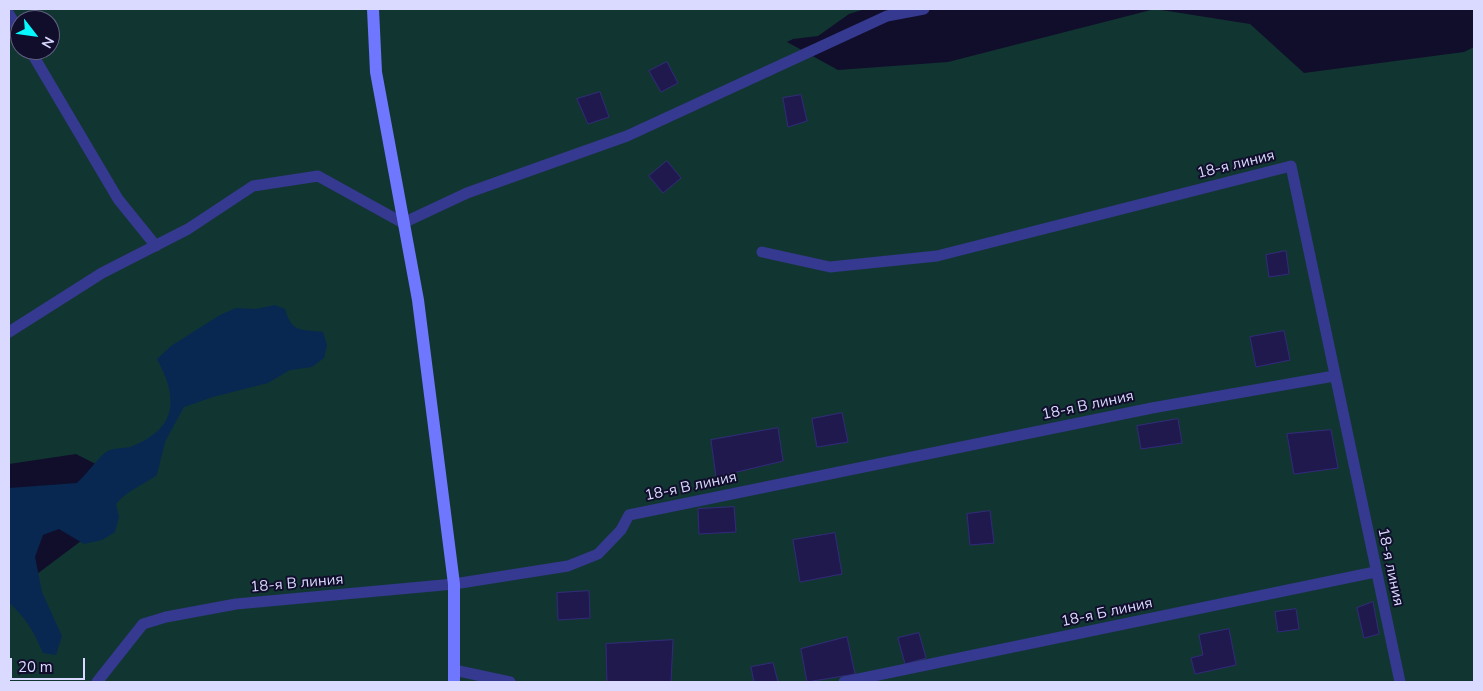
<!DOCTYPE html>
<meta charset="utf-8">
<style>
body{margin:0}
#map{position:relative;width:1483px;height:691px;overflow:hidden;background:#110e2c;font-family:"Nunito Sans",sans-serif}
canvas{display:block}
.frame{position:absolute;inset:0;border:10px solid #dad9ff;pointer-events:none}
.north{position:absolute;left:10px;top:10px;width:50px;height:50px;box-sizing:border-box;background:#110e2c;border:1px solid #615f80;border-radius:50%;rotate:120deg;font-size:14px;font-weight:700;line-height:20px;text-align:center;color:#dad9ff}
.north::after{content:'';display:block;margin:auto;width:18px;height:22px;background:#05f9ff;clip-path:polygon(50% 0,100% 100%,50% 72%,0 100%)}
.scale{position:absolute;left:10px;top:658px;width:75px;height:22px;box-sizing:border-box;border:2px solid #dad9ff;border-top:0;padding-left:6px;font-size:15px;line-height:18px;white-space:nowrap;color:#dad9ff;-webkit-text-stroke:4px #110e2c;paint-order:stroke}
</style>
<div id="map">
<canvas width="1483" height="691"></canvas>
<div class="frame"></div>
<div class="north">N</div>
<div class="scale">20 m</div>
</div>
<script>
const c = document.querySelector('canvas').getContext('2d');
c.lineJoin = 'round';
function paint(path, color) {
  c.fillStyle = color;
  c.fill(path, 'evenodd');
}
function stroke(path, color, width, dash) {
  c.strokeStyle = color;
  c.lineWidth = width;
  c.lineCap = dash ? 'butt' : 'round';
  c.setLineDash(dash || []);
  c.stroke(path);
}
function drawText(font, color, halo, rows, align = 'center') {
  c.font = font + ' "Nunito Sans",sans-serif';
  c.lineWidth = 4;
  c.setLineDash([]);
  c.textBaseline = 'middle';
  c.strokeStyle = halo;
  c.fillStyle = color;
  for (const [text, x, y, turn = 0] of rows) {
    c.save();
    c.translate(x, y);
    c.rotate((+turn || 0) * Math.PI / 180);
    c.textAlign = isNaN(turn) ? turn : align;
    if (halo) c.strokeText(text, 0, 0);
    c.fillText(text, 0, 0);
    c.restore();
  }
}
const green = new Path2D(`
 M9 9H865L849 14 818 36 793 39 787 42 838 70 948 62 1155 9 1250 24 1304 73 1464 52 1474 47V682H9V595L85 538 131 482 76 454 9 464ZM20 20H50V50H20Z`);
const water = new Path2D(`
 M275 305 285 309C292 333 300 329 323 332L327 345 324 358 312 367 290 370 268 383 213 397 184 407 165 442 157 475C143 485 126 491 116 504L119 517 115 532 102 540 84 544 59 529 43 535 35 557 42 592 62 636 56 655 43 653C35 634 25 616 9 603V488L77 483C85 476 99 457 106 452 113 447 125 449 133 446 178 427 178 398 157 359L171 346 220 315 236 308 256 309Z`);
const building = new Path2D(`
 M667 62 678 83 661 92 649 71Z
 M600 92 609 117 588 124 577 99Z
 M801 95 807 121 788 127 783 98Z
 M667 161 681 178 663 193 649 176Z
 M1286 251 1289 274 1269 277 1266 255Z
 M1284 331 1290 360 1256 367 1250 337Z
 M842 413 848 442 817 447 812 419Z
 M1178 419 1182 443 1141 449 1137 426Z
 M778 428 783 461 716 477 711 440Z
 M1331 430 1338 468 1294 474 1287 434Z
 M734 507 736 532 699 534 698 509Z
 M990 511 994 543 970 545 967 514Z
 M835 533 842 574 800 582 793 540Z
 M589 591 590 618 558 620 557 593Z
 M1373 602 1379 634 1364 638 1357 608Z
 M1296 609 1299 629 1278 632 1275 612Z
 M1229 629 1236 665 1195 674 1191 658 1203 655 1199 635Z
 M919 633 926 658 905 664 898 638Z
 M847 637 855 674 807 682 801 649Z
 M673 640 671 682H607L606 644Z
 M773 663 778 682H754L751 667Z`);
const lane = new Path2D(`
 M9 14 20 33
 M30 50 118 199 156 246
 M762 252 830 267 937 256 1291 166 1400 682
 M9 332 102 273 188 229 253 186 318 176 403 223 467 193 627 136 887 16 924 9
 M454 670 510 682
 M97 682 143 624 166 617 236 604 454 584 568 566 598 554 621 530 629 515 1152 408 1334 376
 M844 682 1375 572`);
const secondary = new Path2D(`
 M373 9 376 72 418 300 454 584V682`);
const streetNames = [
 ["18-я линия",1236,165,-14],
 ["18-я В линия",1088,406,-12],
 ["18-я В линия",691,487,-12],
 ["18-я линия",1390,567,78],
 ["18-я В линия",297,584,-5],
 ["18-я Б линия",1107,613,-12]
];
paint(green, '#113632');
paint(water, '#082851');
paint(building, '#1f194e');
stroke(building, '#33297c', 1);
stroke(lane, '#35398f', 11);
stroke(secondary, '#7077ff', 12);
drawText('15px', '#dad9ff', '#110e2c', streetNames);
</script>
